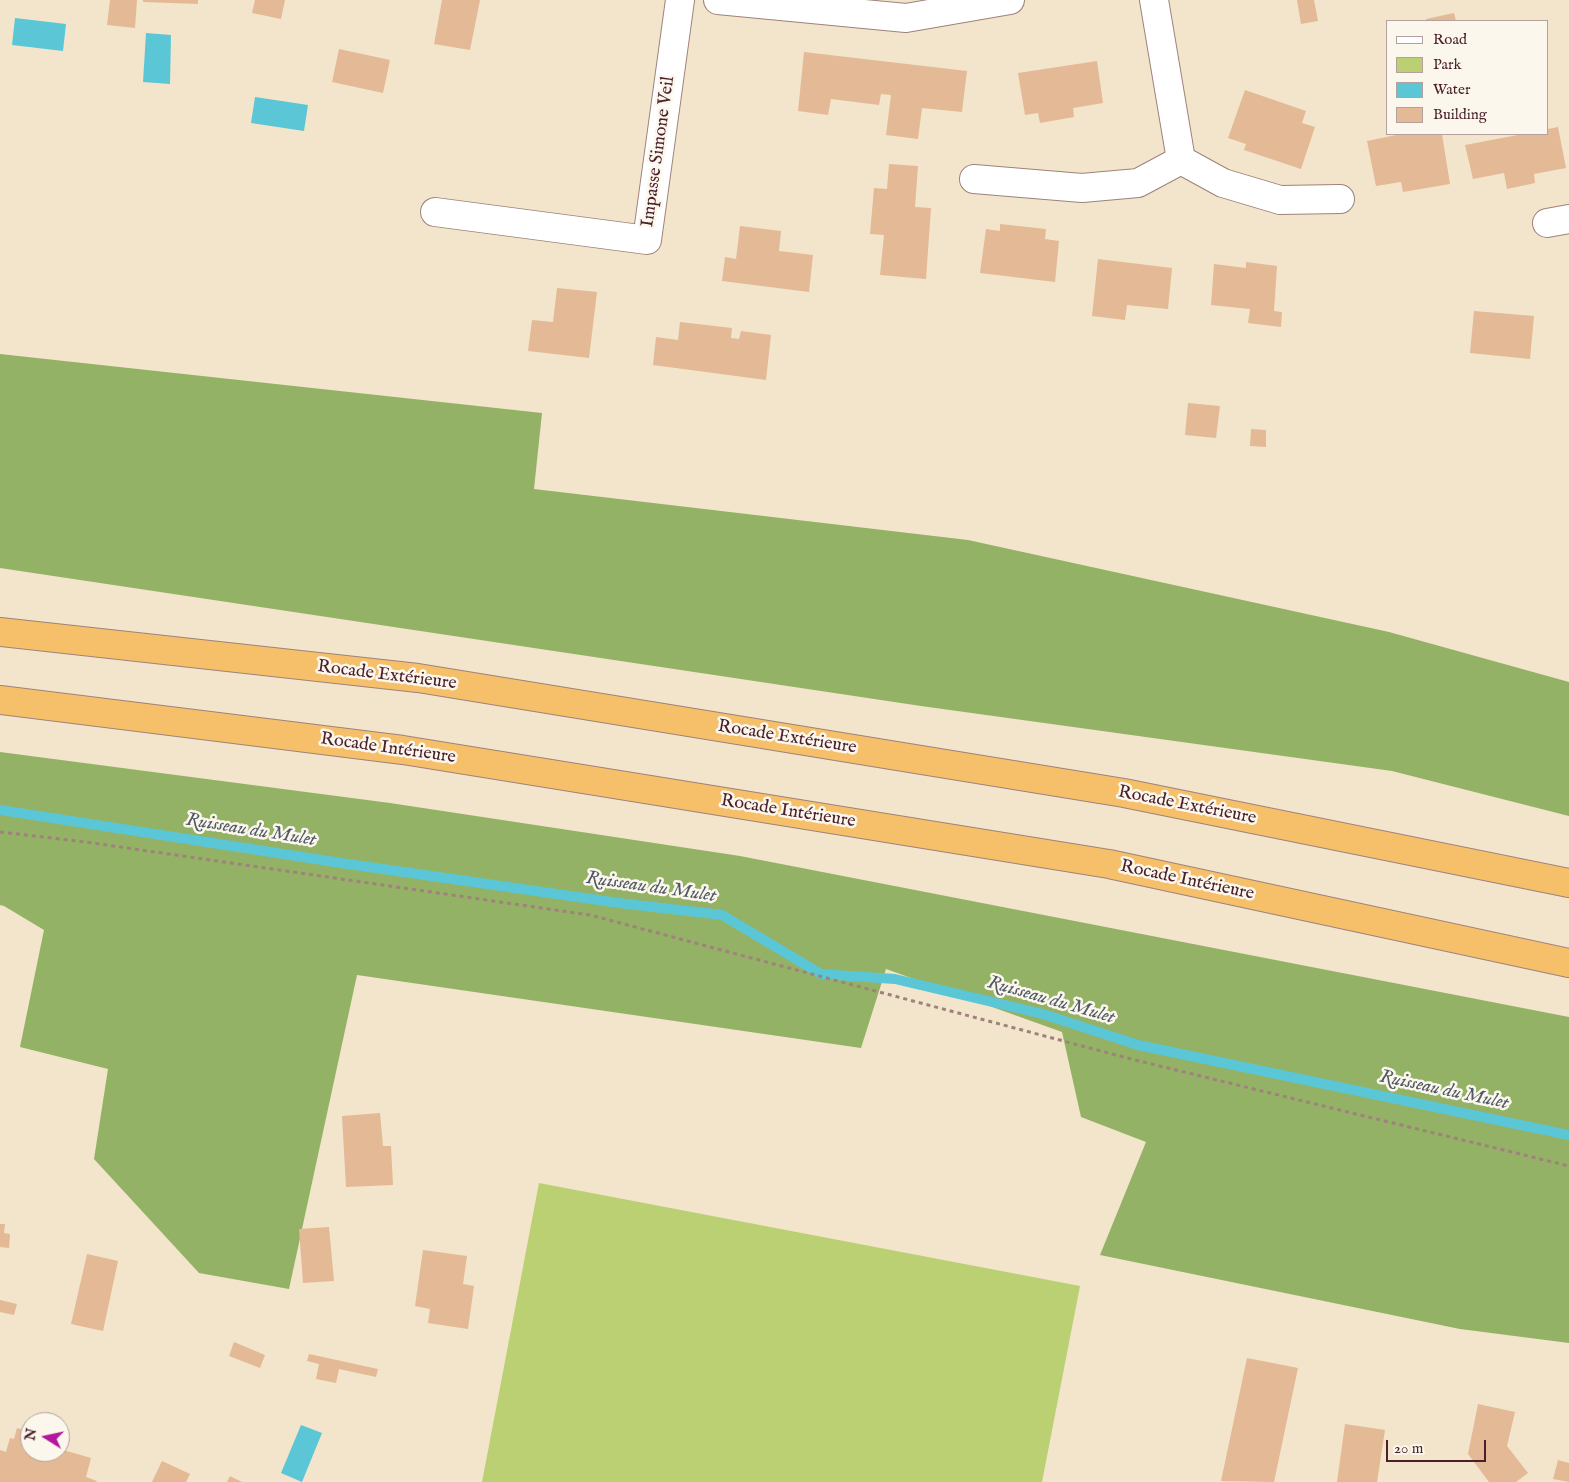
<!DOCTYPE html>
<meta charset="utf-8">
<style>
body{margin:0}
#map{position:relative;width:1569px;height:1482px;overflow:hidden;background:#f2e5cb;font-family:"IM FELL English",serif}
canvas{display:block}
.legend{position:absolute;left:1386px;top:20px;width:162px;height:115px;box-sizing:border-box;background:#fbf7ec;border:1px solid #b4a19f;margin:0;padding:6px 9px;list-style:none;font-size:15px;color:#4a1f2b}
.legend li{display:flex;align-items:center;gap:10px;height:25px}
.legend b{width:25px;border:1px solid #b4a19f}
.north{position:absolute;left:20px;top:1412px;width:50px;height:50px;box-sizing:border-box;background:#fbf7ec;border:1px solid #b4a19f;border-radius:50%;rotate:280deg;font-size:14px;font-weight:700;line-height:20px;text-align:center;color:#4a1f2b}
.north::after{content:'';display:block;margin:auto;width:18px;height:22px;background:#b5179e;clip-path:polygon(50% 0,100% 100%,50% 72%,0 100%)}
.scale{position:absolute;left:1386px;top:1440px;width:100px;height:22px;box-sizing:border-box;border:2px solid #4a1f2b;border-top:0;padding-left:6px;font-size:15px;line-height:18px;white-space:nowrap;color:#4a1f2b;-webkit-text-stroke:4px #fbf7ec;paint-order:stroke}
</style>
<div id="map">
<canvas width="1569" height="1482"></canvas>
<ul class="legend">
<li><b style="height:6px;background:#fff"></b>Road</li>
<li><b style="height:14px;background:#bbcf73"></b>Park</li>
<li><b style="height:14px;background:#5bc6d5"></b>Water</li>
<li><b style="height:14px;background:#e4b995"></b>Building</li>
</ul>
<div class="north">N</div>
<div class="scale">20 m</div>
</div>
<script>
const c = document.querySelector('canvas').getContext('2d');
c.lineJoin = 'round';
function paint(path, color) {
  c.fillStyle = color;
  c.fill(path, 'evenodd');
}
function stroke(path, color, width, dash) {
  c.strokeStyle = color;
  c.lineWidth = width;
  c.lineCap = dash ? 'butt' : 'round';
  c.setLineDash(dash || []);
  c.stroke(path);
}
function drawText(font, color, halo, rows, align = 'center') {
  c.font = font + ' "IM FELL English",serif';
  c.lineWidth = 5;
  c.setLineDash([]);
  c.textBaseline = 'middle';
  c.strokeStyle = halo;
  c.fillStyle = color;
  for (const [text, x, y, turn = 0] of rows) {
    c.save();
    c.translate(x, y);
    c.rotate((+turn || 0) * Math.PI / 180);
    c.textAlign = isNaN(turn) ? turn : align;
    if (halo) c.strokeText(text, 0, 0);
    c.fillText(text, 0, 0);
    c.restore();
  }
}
const green = new Path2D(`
 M539 1183 1080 1286 1042 1482H482Z`);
const forest = new Path2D(`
 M0 354 542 413 534 489 968 540 1389 632 1569 682V816L1392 771 921 706 0 568Z
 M0 752 390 803 740 856 1569 1017V1343L1460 1329 1100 1255 1146 1142 1081 1117 1062 1032 886 969 861 1048 357 975 289 1289 199 1273 94 1159 108 1069 20 1047 44 930 4 906 0 905Z`);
const water = new Path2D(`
 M15 18 66 24 63 51 12 45Z
 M146 33 171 35 170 84 143 82Z
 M255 97 308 105 304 131 251 123Z
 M301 1425 322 1433 302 1482 281 1473Z`);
const stream = new Path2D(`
 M0 810 341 863 619 903 722 915 821 974 895 979 1043 1014 1138 1045 1569 1135`);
const building = new Path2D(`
 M110 0H137L135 28 107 25Z
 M143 0H198V4L143 2Z
 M255 0H285L281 19 252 13Z
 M442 0H480L470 50 434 44Z
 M1297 0H1314L1318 21 1301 24Z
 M1454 13 1456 21H1426V19Z
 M339 49 390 60 383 93 332 82Z
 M804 52 967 71 962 112 922 108 918 139 886 135 891 95 881 94 879 105 831 99 828 115 798 111Z
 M1097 61 1103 103 1073 108 1074 117 1040 123 1038 113 1025 115 1018 73Z
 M1245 90 1306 111 1302 123 1315 127 1301 169 1244 150 1246 144 1228 138Z
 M1558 127 1566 168 1534 174 1535 183 1507 189 1504 173 1473 179 1465 145 1523 134H1548V129Z
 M1401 134H1442L1450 184 1403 192 1401 182 1376 186 1367 141Z
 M889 164 918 166 915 207 931 208 926 279 880 275 884 235 870 234 874 188 887 189Z
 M1000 224 1046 229 1045 239 1059 241 1055 282 980 273 986 229 1000 231Z
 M740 226 781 231 779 251 813 255 809 292 722 281 725 257 736 259Z
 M1098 259 1172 268 1168 309 1127 305 1125 320 1092 316Z
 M1246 262 1277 266 1274 311 1282 312 1281 327 1248 323 1250 309 1211 305 1214 264 1246 268Z
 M557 288 597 292 589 358 528 351 532 320 553 322Z
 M1474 311 1534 316 1530 359 1470 353Z
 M680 322 732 328 731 338 739 339 741 331 771 335 766 380 653 365 656 337 678 340Z
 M1188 403 1220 406 1216 438 1185 435Z
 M1251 429 1266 430V447L1250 446Z
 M380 1113 383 1146H391L393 1185 346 1187 342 1116Z
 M0 1224H5L4 1233 10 1234 9 1248 0 1247Z
 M329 1227 334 1281 303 1283 299 1229Z
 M423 1250 467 1256 463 1284 474 1286 468 1329 428 1323 430 1309 415 1306Z
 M87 1254 118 1261 103 1331 71 1324Z
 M0 1300 17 1304 14 1315 0 1312Z
 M234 1342 265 1355 260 1368 229 1356Z
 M309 1354 378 1369 376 1377 339 1369 336 1383 316 1379 319 1364 307 1361Z
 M1247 1358 1298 1368 1274 1482 1221 1481Z
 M1478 1404 1515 1412 1507 1446 1528 1473 1516 1482H1489L1468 1454Z
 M1345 1424 1385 1430 1377 1482H1337Z
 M17 1428 30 1432V1452H60V1449L91 1458 86 1477 97 1481 96 1482H0V1450L6 1452 10 1438 14 1439Z
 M1558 1460 1569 1463V1482L1553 1479Z
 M162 1461 190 1474 186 1482H152Z
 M230 1476 242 1482H227Z`);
const path = new Path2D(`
 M0 832 86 842 590 915 1131 1059 1569 1166`);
const street = new Path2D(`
 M718 0 906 18 1010 0
 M1154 0 1181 160 1223 183 1280 200 1340 199
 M974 179 1082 188 1138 183 1181 160
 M435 212 647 240 680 0
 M1547 223 1569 219`);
const highway = new Path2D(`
 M0 632 418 678 1124 793 1569 883
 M0 700 403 750 1109 864 1569 963`);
const streetNames = [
 ["Impasse Simone Veil",659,152,-82],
 ["Rocade Extérieure",387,676,7],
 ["Rocade Extérieure",787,738,9],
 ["Rocade Intérieure",388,749,8],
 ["Rocade Extérieure",1187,806,11],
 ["Rocade Intérieure",788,812,9],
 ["Rocade Intérieure",1187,881,12]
];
const waterNames = [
 ["Ruisseau du Mulet",251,831,9],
 ["Ruisseau du Mulet",651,888,8],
 ["Ruisseau du Mulet",1051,1001,16],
 ["Ruisseau du Mulet",1444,1091,12]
];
paint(green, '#bbcf73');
paint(forest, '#94b265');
paint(water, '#5bc6d5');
stroke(stream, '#5bc6d5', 10);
paint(building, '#e4b995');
stroke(street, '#9e827b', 30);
stroke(highway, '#9e827b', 30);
stroke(path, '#9e827b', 3, [4, 4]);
stroke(street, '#fff', 28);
stroke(highway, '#f6c06b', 28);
drawText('18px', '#4a1f2b', '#fbf7ec', streetNames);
drawText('italic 19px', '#505966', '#fbf7ec', waterNames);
</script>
